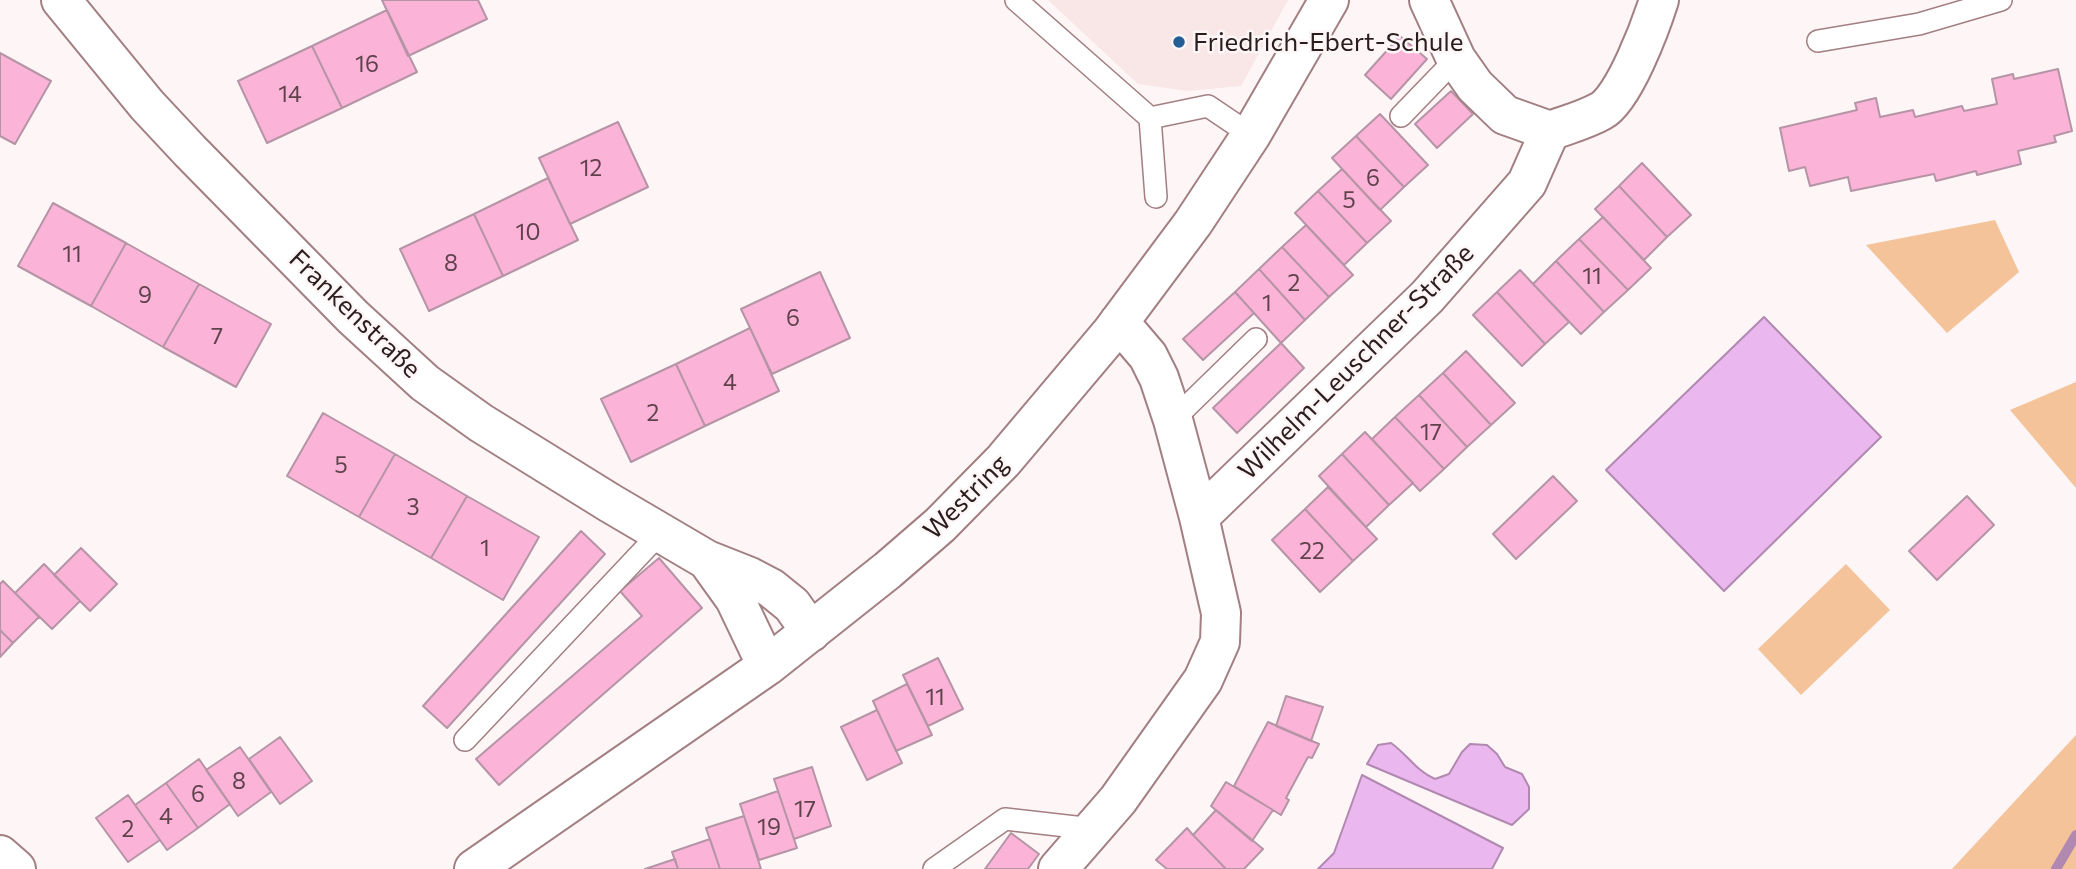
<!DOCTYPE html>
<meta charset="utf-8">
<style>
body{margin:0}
canvas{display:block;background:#fdf5f6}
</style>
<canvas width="2076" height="869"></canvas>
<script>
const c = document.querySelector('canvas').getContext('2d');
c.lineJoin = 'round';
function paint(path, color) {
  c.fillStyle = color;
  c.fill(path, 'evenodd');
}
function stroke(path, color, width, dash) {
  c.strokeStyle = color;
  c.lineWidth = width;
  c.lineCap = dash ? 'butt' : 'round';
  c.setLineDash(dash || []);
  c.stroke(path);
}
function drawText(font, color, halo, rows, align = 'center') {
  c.font = font + ' Commissioner,sans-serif';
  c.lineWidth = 5;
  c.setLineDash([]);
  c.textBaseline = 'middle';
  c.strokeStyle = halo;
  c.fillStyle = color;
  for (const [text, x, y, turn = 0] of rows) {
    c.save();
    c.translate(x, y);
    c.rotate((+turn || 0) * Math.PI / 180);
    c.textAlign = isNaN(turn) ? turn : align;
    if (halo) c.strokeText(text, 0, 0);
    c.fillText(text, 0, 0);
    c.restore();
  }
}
const built = new Path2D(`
 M1048 0H1288L1241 86 1188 91 1138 84Z`);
const green = new Path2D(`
 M1995 220 2019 272 1947 333 1866 245Z
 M2076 382V488L2010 410Z
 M1846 564 1890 610 1801 695 1758 649Z
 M2076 735V869H1952Z`);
const water = new Path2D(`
 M1764 317 1881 437 1724 591 1606 470Z
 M1391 743C1408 755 1416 771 1435 779L1449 774 1462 752 1470 744 1487 745 1497 754 1505 767 1522 774 1529 787V809L1512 825 1367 764 1378 745Z
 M1362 775 1503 848 1492 869H1318L1334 853Z`);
const stream = new Path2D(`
 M2056 869 2076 835`);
const building = new Path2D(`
 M382 0H478L487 19 408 56Z
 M387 10 417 72 342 108 312 46Z
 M1400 36 1427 59 1391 99 1365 75Z
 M312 46 342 108 267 143 238 81Z
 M0 53 51 81 15 144 0 136Z
 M2058 69 2072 131 2054 136 2056 142 2018 151 2021 164 1977 175 1976 171 1936 181 1934 174 1851 191 1848 177 1810 186 1805 167 1789 171 1780 128 1857 110 1855 103 1876 98 1880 117 1913 110 1915 117 1962 106 1964 111 1997 104 1992 79 2013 74 2014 79Z
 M1451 91 1473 114 1437 148 1415 124Z
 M1380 114 1428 165 1404 187 1356 136Z
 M618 122 648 187 570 224 539 158Z
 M1356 136 1404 187 1380 210 1332 158Z
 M1642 163 1691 215 1667 237 1619 186Z
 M1342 169 1391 221 1367 243 1318 191Z
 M548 178 578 240 503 276 474 214Z
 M1619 186 1667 237 1644 260 1595 209Z
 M1318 191 1367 243 1344 265 1295 213Z
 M53 203 126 243 91 306 18 266Z
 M474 214 503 276 429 311 400 249Z
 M1603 217 1651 268 1628 290 1579 239Z
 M1306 225 1353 275 1329 297 1282 247Z
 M1579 239 1628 290 1604 312 1556 261Z
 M126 243 199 284 163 347 91 306Z
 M1282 247 1329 297 1305 320 1259 269Z
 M1556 261 1604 312 1581 334 1533 284Z
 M1259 269 1305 320 1281 343 1235 292Z
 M1520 270 1569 322 1545 344 1497 292Z
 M820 272 850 338 772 374 741 309Z
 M199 284 271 324 236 387 163 347Z
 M1235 292 1254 313 1203 360 1183 339Z
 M1497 292 1545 344 1522 366 1473 315Z
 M750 328 779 391 705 426 676 364Z
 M1281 343 1304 368 1237 433 1213 408Z
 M1466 351 1515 403 1491 425 1443 373Z
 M676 364 705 426 631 462 601 399Z
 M1443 373 1491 425 1467 447 1419 395Z
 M1419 395 1467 447 1444 469 1395 417Z
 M323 413 395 454 359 517 287 476Z
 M1395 417 1444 469 1420 491 1372 439Z
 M1365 432 1413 483 1389 505 1342 454Z
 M395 454 467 496 431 558 359 517Z
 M1342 454 1389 505 1366 527 1319 476Z
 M1553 476 1577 501 1516 559 1493 534Z
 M1328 487 1377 539 1353 561 1305 509Z
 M467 496 539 537 503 600 431 558Z
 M1967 496 1994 525 1937 580 1909 551Z
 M1305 509 1353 561 1320 592 1272 540Z
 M581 531 605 554 447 728 423 706Z
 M81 548 117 584 90 611 54 575Z
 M659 558 702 608 499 785 476 759 642 616 620 591Z
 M44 564 80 601 52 629 15 593Z
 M3 581 39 617 13 643 0 630V584Z
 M0 630 13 643 0 657Z
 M938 658 963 709 928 726 903 675Z
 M907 684 932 735 896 751 873 701Z
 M1286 696 1323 707 1311 741 1276 726Z
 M877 710 902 763 867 780 841 727Z
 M1268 722 1319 744 1312 758 1308 757 1286 798 1289 800 1281 815 1234 786Z
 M280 737 312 781 280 804 249 759Z
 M240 747 271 792 238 816 206 770Z
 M199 759 230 804 198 828 166 783Z
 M812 767 831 826 794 839 774 779Z
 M1226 782 1273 810 1252 841 1211 806Z
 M166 783 198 828 167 850 135 805Z
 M778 791 797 848 759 860 740 804Z
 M128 795 160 840 128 862 96 818Z
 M1216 810 1263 849 1244 869H1226L1193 835Z
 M744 816 761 869H720L706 828Z
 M1187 828 1193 835 1226 869H1167L1156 860Z
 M1011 833 1039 854 1028 869H985Z
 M710 839 720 869H678L672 852Z
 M675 859 678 869H645Z`);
const service = new Path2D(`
 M1016 0 1150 118 1156 197
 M1818 41 1919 24 2001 0
 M1401 116 1456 59
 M1150 118 1208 106 1251 135
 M1173 420 1256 339
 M465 740 661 532
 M934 869 1005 819 1093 829`);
const minor = new Path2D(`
 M61 0 147 105 190 151 353 317 425 383 481 423 610 503 707 560 750 577 771 588 792 605 811 632
 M1429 0 1456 59 1475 86 1505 115 1550 131C1566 125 1585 120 1601 111 1624 99 1651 25 1659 0
 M1199 517 1427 297 1527 183 1550 131
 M707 560 735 599 767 666
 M0 855 16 869
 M474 869 767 666 888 570 940 525 1003 461 1111 333 1193 223 1251 135 1329 0
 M1058 869 1118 800 1203 680 1220 642 1221 613 1199 517 1173 420 1159 378 1148 356 1119 322`);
const markers = [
 [1179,42,7,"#235f96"]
];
const numberNames = [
 ["16",367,64],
 ["14",290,94],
 ["12",591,168],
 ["6",1373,178],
 ["5",1349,200],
 ["10",528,232],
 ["11",72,254],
 ["8",451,263],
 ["11",1592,276],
 ["2",1294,283],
 ["9",145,295],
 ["1",1267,303],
 ["6",793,318],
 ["7",217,336],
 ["4",730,382],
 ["2",653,413],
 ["17",1431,432],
 ["5",341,465],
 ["3",413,507],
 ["1",485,548],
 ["22",1312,551],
 ["11",935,697],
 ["8",239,781],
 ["6",198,794],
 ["17",805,809],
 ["4",166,816],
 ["19",769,827],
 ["2",128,829]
];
const poiNames = [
 ["Friedrich-Ebert-Schule",1193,42]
];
const streetNames = [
 ["Frankenstraße",355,314,44],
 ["Wilhelm-Leuschner-Straße",1356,362,-45],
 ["Westring",966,497,-45]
];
paint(built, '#f9e6e7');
paint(green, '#f5c399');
paint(water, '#eab7ef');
stroke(water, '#b189b0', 2);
stroke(stream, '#b189b0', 10);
paint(building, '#fbb3d8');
stroke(building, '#b595a5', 2);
stroke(service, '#a27f82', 24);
stroke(minor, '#a27f82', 42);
stroke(service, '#fff', 21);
stroke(minor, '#fff', 38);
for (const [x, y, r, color] of markers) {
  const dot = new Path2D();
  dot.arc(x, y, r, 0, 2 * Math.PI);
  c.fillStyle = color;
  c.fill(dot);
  stroke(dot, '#fdf5f6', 2.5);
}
drawText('23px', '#5f424c', null, numberNames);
drawText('26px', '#2b1d1e', '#fdf5f6', poiNames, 'left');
drawText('26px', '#2b1d1e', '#fdf5f6', streetNames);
</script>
